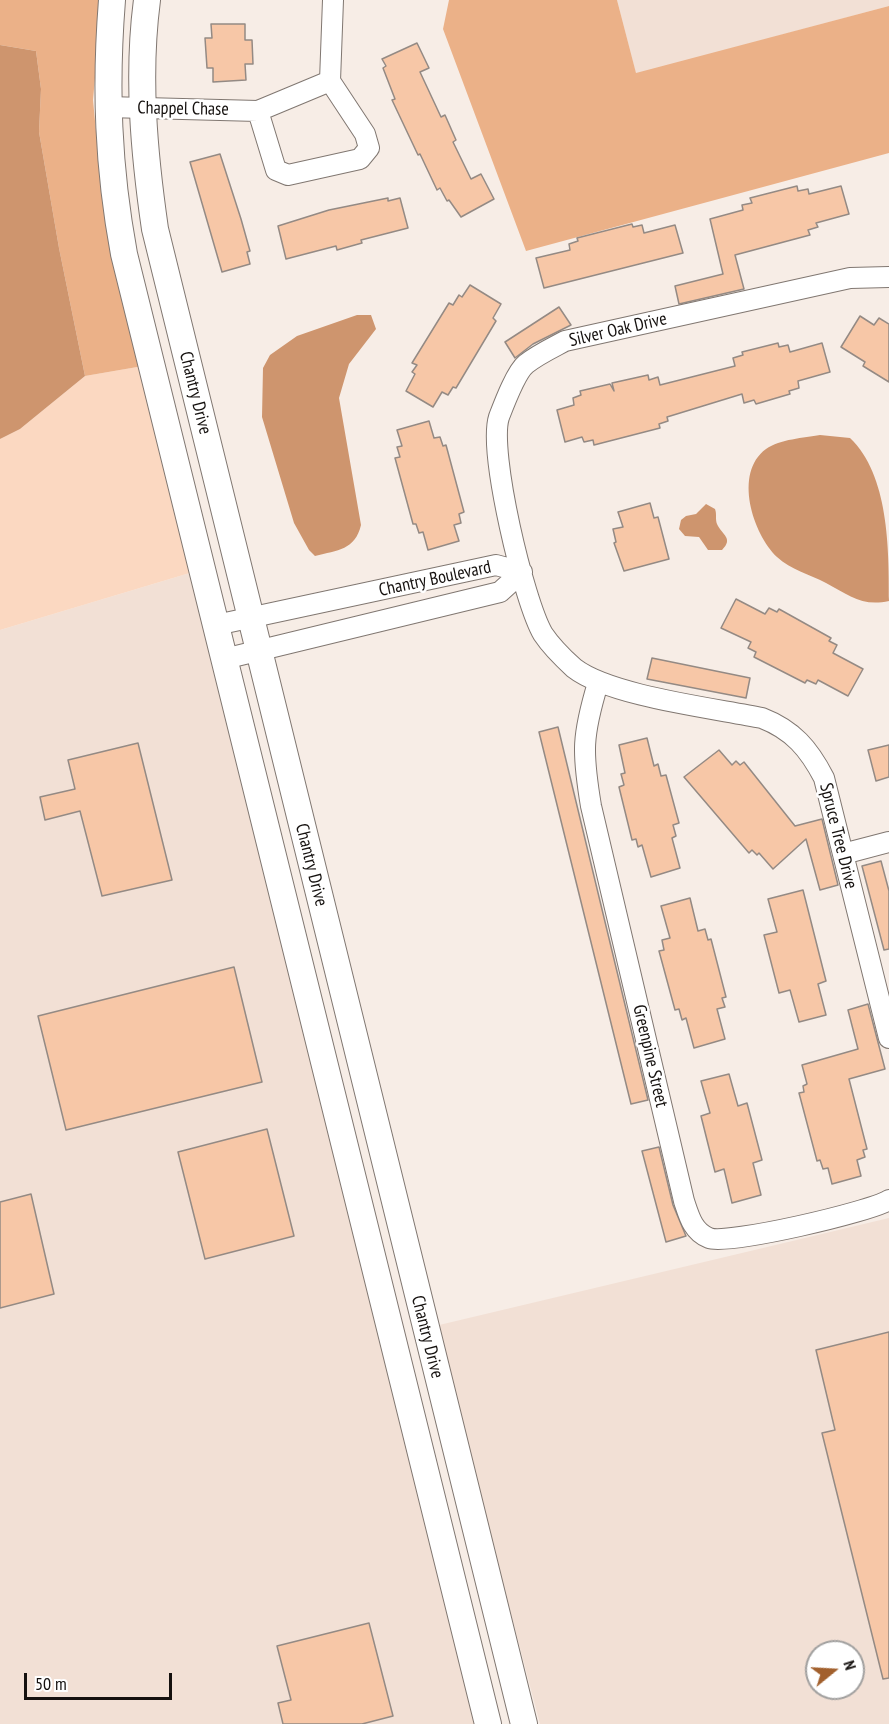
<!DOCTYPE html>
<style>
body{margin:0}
#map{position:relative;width:889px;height:1724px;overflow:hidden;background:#f7ede6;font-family:"PT Sans Narrow",sans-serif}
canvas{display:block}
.north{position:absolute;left:805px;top:1640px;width:60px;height:60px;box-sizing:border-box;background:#fff;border:2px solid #a1a09f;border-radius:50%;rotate:72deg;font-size:16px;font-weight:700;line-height:24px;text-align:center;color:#15110f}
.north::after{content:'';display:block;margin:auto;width:21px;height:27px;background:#a2602d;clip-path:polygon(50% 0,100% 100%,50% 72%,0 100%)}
.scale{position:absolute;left:24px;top:1673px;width:148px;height:27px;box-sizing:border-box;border:3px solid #15110f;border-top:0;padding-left:8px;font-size:18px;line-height:21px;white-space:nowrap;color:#15110f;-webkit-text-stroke:4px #fff;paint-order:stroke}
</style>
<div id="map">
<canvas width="889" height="1724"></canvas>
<div class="north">N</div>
<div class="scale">50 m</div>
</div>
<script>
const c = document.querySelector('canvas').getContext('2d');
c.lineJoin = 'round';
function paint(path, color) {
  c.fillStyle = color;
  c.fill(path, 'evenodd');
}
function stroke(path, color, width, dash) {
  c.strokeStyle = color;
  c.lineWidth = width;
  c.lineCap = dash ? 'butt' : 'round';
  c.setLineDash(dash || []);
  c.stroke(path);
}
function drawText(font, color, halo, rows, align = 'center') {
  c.font = font + ' "PT Sans Narrow",sans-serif';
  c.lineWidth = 5;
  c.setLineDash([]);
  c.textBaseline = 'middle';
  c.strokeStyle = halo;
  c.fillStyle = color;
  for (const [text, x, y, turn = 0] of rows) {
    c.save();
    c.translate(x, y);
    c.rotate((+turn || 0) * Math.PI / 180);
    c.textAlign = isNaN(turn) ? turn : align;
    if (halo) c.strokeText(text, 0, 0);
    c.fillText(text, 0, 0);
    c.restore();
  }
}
const built = new Path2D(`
 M617 0H889V6L636 74Z
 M193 572 315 1081 475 1724H0V630Z
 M889 1218V1724H540L435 1326ZM817 1652H853V1688H817Z`);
const green = new Path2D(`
 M143 366 193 572 0 630V439L20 429 85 376Z`);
const forest = new Path2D(`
 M0 0H102L93 100 103 205 143 366 85 376 59 248 39 132 41 89 36 51 0 45Z
 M449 0H617L636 73 889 6V153L526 251 443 29Z`);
const water = new Path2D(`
 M0 45 36 51 41 89 39 132 59 248 85 376 20 429 0 439Z
 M357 315H371L376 329 349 364 339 398 361 525C355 550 338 550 315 556L309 550 294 523 262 417 263 368 270 355 297 336Z
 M820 435 850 438C889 475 889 549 889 601 862 607 849 595 826 583 809 574 791 570 777 557 753 534 733 473 766 449 780 439 804 438 820 435Z
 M706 504 715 509C717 514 715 519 717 524 722 535 734 538 722 550H708L699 537 685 536 679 529 681 520 686 516 696 514Z`);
const building = new Path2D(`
 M211 24H245V40H252L253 64H245L246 80 213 82V68H207L205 38H212Z
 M417 43 429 68 420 72 441 117 445 115 456 140 453 142 471 179 481 174 494 199 461 217 449 200 447 201 440 188 437 190 420 154 418 155 392 100 395 99 383 68 386 66 382 59Z
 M220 154 241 219 250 251 247 252 250 264 222 272 190 162Z
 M797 186 798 191 808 189 809 194 841 186 849 214 816 223 818 227 808 230 810 235 735 255 744 289 679 304 675 286 723 274 710 219 743 210 742 205 752 203 750 198Z
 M388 198V201L400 198 408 228 361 240 362 243 337 250 336 246 286 259 278 226 329 210Z
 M632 224 633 227 642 225 644 233 675 225 683 253 544 288 536 258 570 250 569 244 578 241 577 238Z
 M470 285 501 304 493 318 496 321 456 388 453 387 448 395 442 392 433 407 406 391 415 374 412 372 417 365 412 363 449 303 453 305 459 295 462 297Z
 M559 307 571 325 533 344 515 358 505 342Z
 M860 316 874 325 879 318 889 324V382L863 366 865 362 841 347Z
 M778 343 779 347 788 345 790 352 822 343 830 372 798 381 799 388 789 391 790 394 756 404 754 400 744 403 742 394 667 417 668 421 659 424 660 428 594 445 593 440 584 442 582 437 565 442 557 410 574 405 573 398 581 395 580 391 610 384 614 391 612 383 648 375 649 380 658 377 660 385 735 366 733 358 743 355 742 352Z
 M429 421 434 438 440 437 443 446 446 445 464 512 459 514 461 523 454 525 459 541 428 550 423 532 419 533 416 524H413L395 458 400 457 397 447 402 446 397 430Z
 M650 503 654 518 658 517 669 559 624 571 614 543 616 542 613 529 623 527 618 512Z
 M736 599 765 614 769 608 777 612 779 609 831 638 829 641 837 645 833 653 863 669 848 696 818 680 816 684 807 680 805 683 754 657 756 652 748 648 751 642 721 628Z
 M652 658 750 678 746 698 647 679Z
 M558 727 648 1100 631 1104 539 732Z
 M647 738 654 766 658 764 661 776 666 775 679 823 673 825 676 836 672 838 680 868 651 877 642 845 638 847 636 839 632 840 619 787 624 785 621 774 625 773 619 745Z
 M138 743 172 880 102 896 80 811 45 820 40 797 75 789 68 760Z
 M889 745V777L876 781 868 750Z
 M719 750 732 765 736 761 740 765 744 762 795 826 822 819 838 885 820 890 806 839 773 869 759 853 757 855 752 850 749 853 684 777Z
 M881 861 889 891V949L884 950 862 866Z
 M803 890 826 981 818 984 826 1015 799 1022 790 990 779 993 764 935 777 932 768 899Z
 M690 898 698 931 705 929 708 940 711 939 726 997 722 998 725 1007 717 1009 725 1039 694 1048 686 1018 682 1020 679 1009 675 1010 659 951 664 950 662 940 670 938 661 906Z
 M234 967 262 1082 66 1130 38 1016Z
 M868 1004 885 1069 849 1079 867 1149 863 1150 865 1157 857 1160 861 1176 832 1184 828 1168 823 1169 820 1160 817 1161 799 1093 804 1092 803 1086 807 1084 802 1065 858 1049 848 1010Z
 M729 1074 738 1106 747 1103 762 1160 753 1163 761 1195 732 1203 724 1169 715 1172 701 1116 710 1113 701 1081Z
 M267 1129 294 1236 205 1259 178 1152Z
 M659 1147 673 1205 686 1236 666 1242 642 1151Z
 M31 1194 54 1294 0 1308V1202Z
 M889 1332V1678L883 1679 822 1433 835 1430 816 1350Z
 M369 1623 393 1716 362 1724H283L278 1703 291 1700 277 1646Z`);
const minor = new Path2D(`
 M330 81 333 0
 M107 107 258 111 330 81 365 134 369 148 360 159 288 175 276 170 258 111
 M889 277 850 278 565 341C552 348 537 355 526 364 516 372 504 404 499 417 488 451 524 602 543 634 551 646 563 658 574 668 610 696 713 708 762 718 793 730 809 749 824 778L889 1038
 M216 625 496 565 522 572
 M224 659 500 592 522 572
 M598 683C582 736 582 752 591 806L684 1201C689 1216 693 1232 709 1238 728 1245 870 1212 889 1200
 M843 854 889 842`);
const tertiary = new Path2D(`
 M112 0C105 88 108 167 124 254L488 1724
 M147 0C137 76 144 153 155 229L524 1724`);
const streetNames = [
 ["Chappel Chase",183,109,1],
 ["Silver Oak Drive",618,330,-13],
 ["Chantry Drive",195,393,76],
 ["Chantry Boulevard",435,579,-12],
 ["Spruce Tree Drive",838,836,76],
 ["Chantry Drive",311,865,76],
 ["Greenpine Street",650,1056,77],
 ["Chantry Drive",427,1337,76]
];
paint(built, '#f2e0d5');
paint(green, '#fbd8c1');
paint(forest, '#ebb188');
paint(water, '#ce956e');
paint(building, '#f7c7a7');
stroke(building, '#948a84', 1.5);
stroke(minor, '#807771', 22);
stroke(tertiary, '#807771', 28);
stroke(minor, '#fff', 20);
stroke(tertiary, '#fff', 26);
drawText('18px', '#15110f', '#fff', streetNames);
</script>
